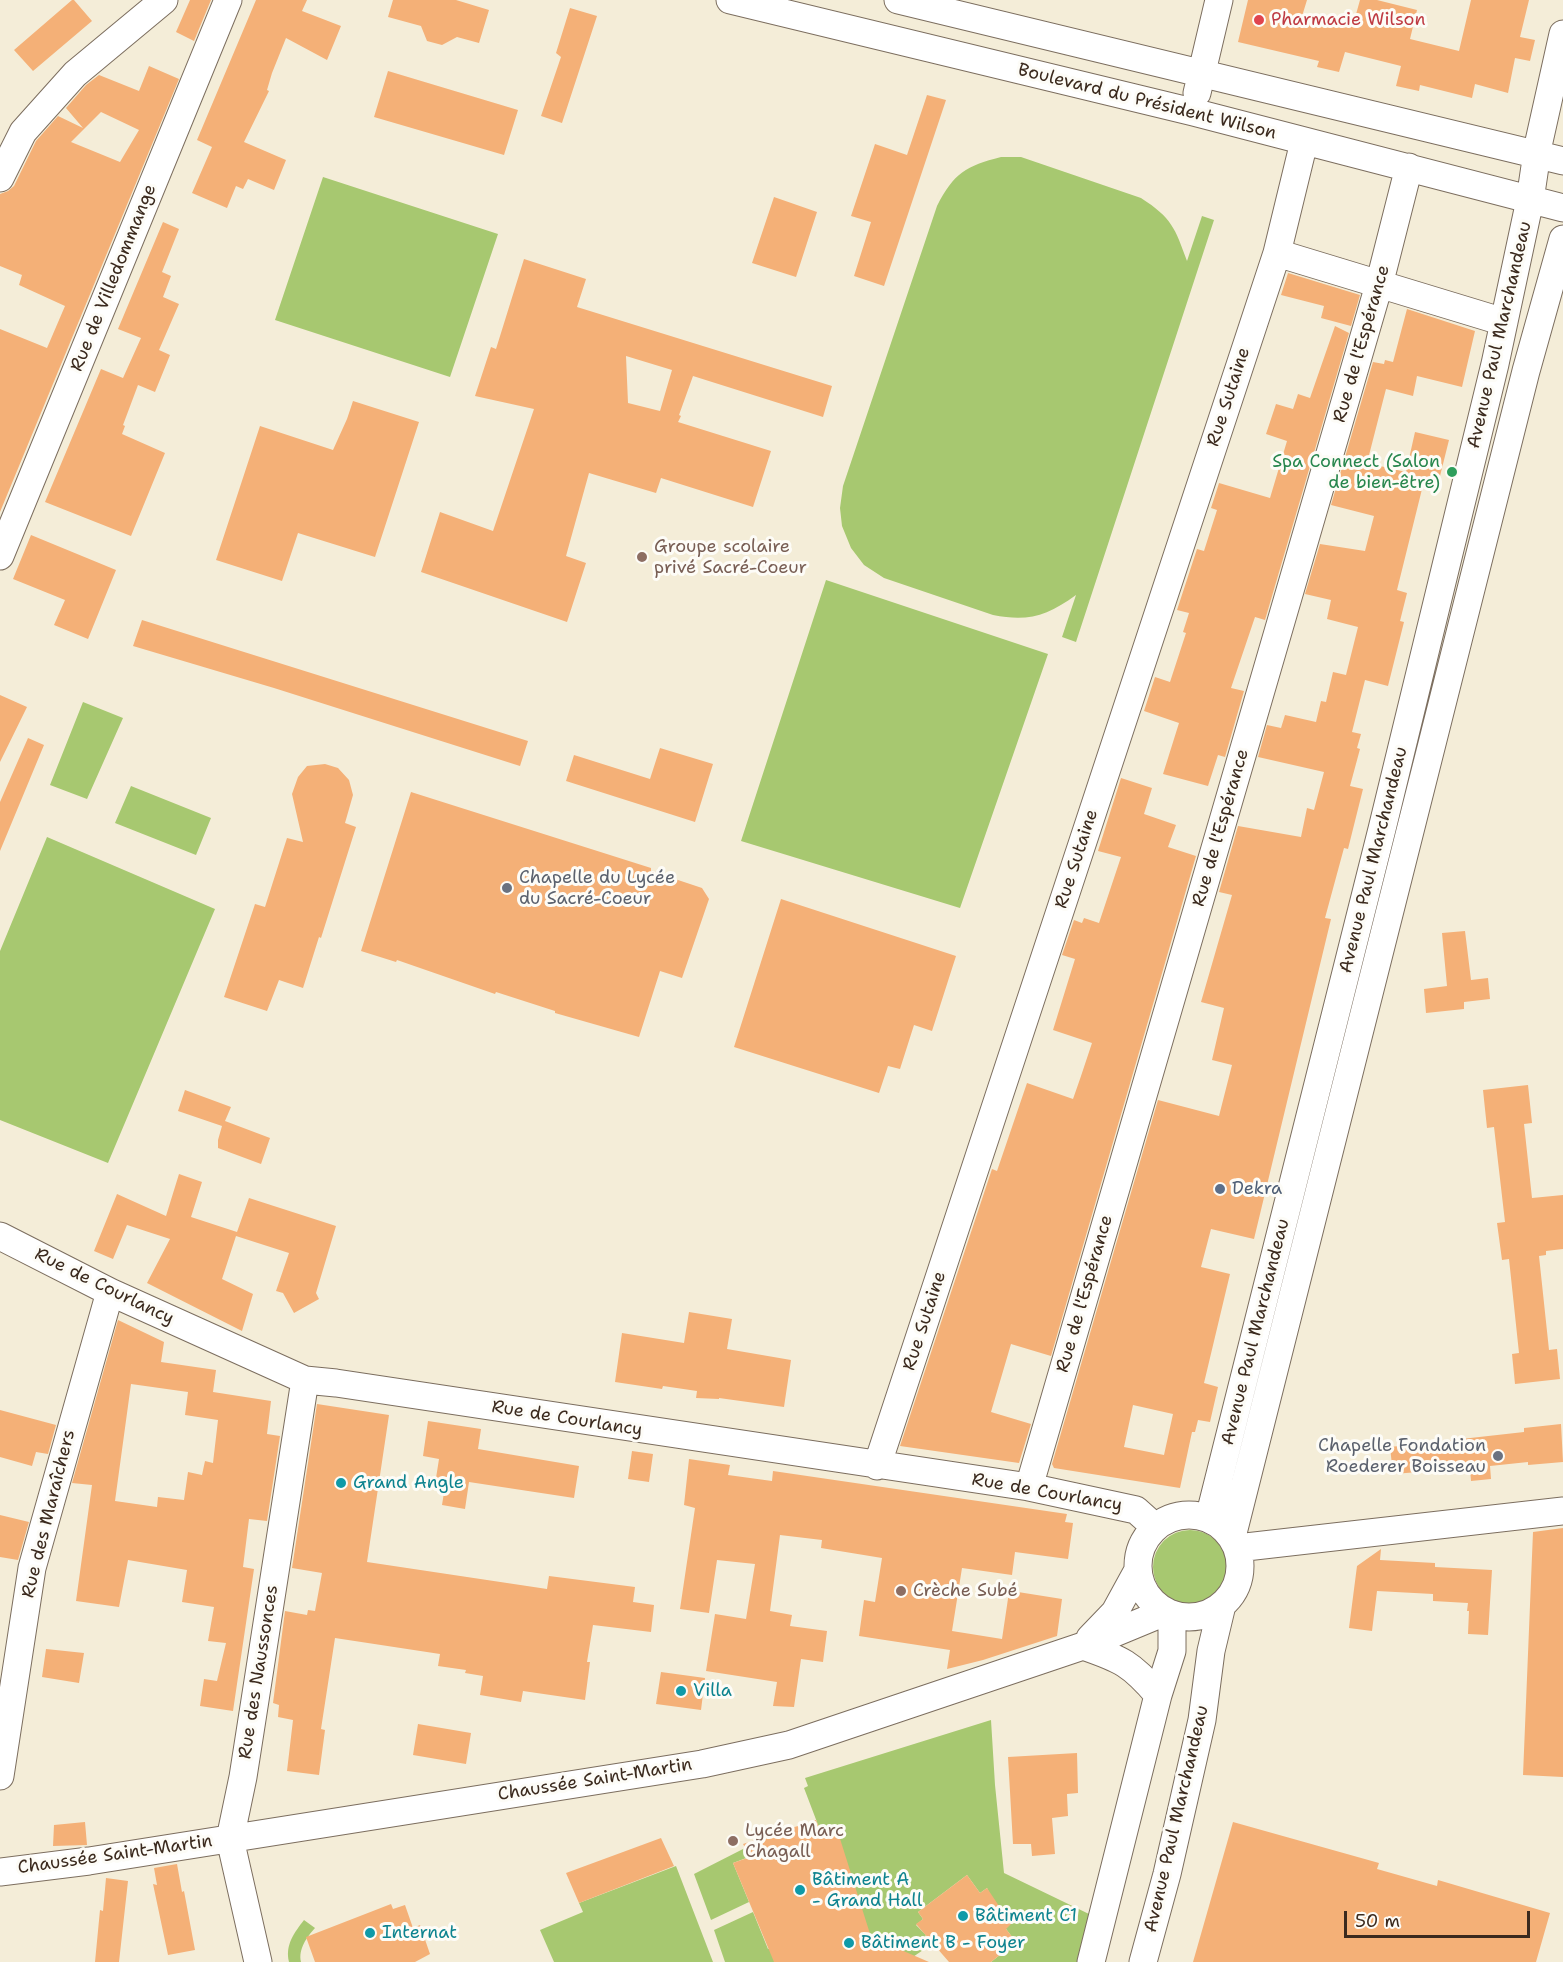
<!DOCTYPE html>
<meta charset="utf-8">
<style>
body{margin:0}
#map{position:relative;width:1563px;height:1962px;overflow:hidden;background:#f4edd8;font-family:"Shantell Sans",sans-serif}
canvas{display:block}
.scale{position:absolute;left:1344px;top:1911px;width:186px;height:27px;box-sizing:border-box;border:3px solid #3b2a1e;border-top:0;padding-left:8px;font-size:18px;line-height:21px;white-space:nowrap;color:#3b2a1e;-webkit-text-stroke:4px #fdfcf7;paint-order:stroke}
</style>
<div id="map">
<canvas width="1563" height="1962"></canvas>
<div class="scale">50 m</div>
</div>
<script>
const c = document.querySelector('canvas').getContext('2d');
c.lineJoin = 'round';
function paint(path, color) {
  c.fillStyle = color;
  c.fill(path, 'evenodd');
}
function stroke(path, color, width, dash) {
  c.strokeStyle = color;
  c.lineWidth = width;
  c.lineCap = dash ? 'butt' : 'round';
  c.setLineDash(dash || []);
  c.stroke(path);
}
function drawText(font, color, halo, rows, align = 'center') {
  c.font = font + ' "Shantell Sans",sans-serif';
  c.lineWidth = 6;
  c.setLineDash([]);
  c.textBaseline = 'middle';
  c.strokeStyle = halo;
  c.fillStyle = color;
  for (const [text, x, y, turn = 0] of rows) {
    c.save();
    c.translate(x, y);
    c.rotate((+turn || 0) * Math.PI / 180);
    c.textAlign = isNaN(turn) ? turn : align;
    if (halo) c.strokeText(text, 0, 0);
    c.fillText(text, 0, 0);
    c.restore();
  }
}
const green = new Path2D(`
 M1001 157H1021L1141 198C1172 218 1175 228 1187 261L1202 216 1214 220 1076 642 1062 637 1076 595C1047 616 1028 622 993 615L884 578 864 565 851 548 842 526 840 508 843 486 937 206C954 173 966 166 1001 157Z
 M323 177 498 234 450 377 275 320Z
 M826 580 1048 654 960 908 741 841Z
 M83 702 123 718 87 799 50 785Z
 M131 786 211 818 196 855 115 823Z
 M47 837 215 909 108 1163 0 1120V951Z
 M1153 1567a37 37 0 1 1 74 0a37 37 0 1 1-74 0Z
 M991 1720 995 1785 1004 1873 1089 1914 1077 1962H991L1016 1942 1006 1929 987 1888 980 1893 967 1875 918 1912 923 1919 916 1925 926 1935 923 1939 929 1946 907 1961 864 1935 836 1826 820 1830 804 1788 808 1786 805 1778Z
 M745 1848 749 1857 733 1863 749 1902 711 1920 694 1874Z
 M676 1866 713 1962H554L540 1930 583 1912 579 1903Z
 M753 1912 768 1949 806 1935 780 1962H725L714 1930Z
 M304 1920 315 1928C307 1937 298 1949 301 1962H289C285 1945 294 1933 304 1920Z`);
const building = new Path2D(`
 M72 0H74L92 21 33 71 14 50Z
 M190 0H211L194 41 176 32Z
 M256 0H307L302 11 341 26 327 60 286 38 272 73 267 90 269 91 244 142 286 160 274 190 248 179 243 189 236 186 227 208 192 193 212 147 197 140Z
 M393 0H456L489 10 479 43 457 37 442 45 427 41 421 26 388 17Z
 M1248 0H1307L1303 13 1353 25 1360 0H1377L1417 10 1410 39 1459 51 1471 0H1529L1520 37 1535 40 1530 61 1515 58 1508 93 1475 84 1472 98 1420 85 1419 91 1396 86 1401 66 1345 52 1339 72 1317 67 1319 61 1238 42Z
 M570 8 597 16 562 123 541 116 561 57 556 53Z
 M149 66 179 79 0 512V329L47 348 65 306 19 285 22 275 0 266V194L8 191 14 186 36 141 58 116 83 128 66 108 86 85 99 75 139 91ZM101 112 139 130 120 162 71 142Z
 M388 71 518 110 504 155 374 117Z
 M927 95 946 100 884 286 854 276 871 222 851 216 875 144 907 155Z
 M774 197 817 212 796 277 752 263Z
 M163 222 179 229 162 272 171 276 163 297 179 304 159 350 170 355 155 392 138 385 123 425 125 426 122 434 165 453 131 536 45 502 101 369 123 378 141 338 118 329Z
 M524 259 586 279 577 307 832 386 823 417 693 376 679 415 681 416 678 422 771 451 753 507 661 478 656 493 589 473 566 556 586 563 567 622 421 572 440 512 493 531 534 409 475 396 491 347 496 349ZM626 356 672 370 660 411 628 403Z
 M1288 273 1360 295 1351 326 1321 318 1324 306 1281 295Z
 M1407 309 1475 331 1462 387 1417 376 1413 396 1386 389 1367 463 1406 472 1415 432 1449 440 1439 480 1425 477 1397 590 1407 593 1400 621 1404 622 1388 686 1365 680 1352 732 1361 734 1357 748 1360 749 1350 786 1363 789 1348 849 1344 848 1325 918 1331 919 1254 1239 1211 1229 1201 1267 1230 1274 1204 1383 1218 1387 1210 1422 1198 1420 1195 1432H1192L1180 1488 1054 1468 1052 1464 1158 1100 1219 1116 1232 1065 1212 1060 1224 1008 1201 1002 1232 895 1219 892 1238 826 1301 837 1307 808 1314 810 1324 772 1258 757 1267 725 1281 728 1285 715 1316 722 1321 701 1326 702 1333 672 1346 675 1358 627 1327 619 1331 600 1305 594 1320 544 1365 551 1374 516 1331 505 1373 362 1384 364 1385 360 1393 362ZM1133 1405 1173 1414 1164 1455 1124 1447Z
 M1335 326 1349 333 1265 620 1255 617 1231 688 1244 691 1225 757 1218 755 1208 786 1163 774 1179 723 1144 711 1155 677 1170 682 1186 633 1183 632 1189 613 1177 610 1197 549 1204 551 1217 510 1211 508 1219 483 1270 498 1287 441 1266 434 1276 404 1293 409 1298 394 1310 398Z
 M353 401 419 422 375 557 298 533 282 581 216 560 260 426 333 450 347 419Z
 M31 535 116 570 88 639 54 625 65 600 13 579Z
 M142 620 528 741 520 766 274 688 133 646Z
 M0 695 27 707 0 762Z
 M28 738 44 745 0 851V802Z
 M660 748 713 764 695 822 566 781 574 755 650 779Z
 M325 764 338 768 349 780 353 795 345 823 356 827 321 938 319 937 303 988 279 980 267 1011 224 997 255 904 265 907 287 838 303 842 292 794 298 777 307 766Z
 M1121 778 1152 788 1144 814 1176 825 1168 847 1196 856 1051 1356 1011 1344 991 1412 1031 1424 1019 1463 900 1446 992 1169 997 1171 1027 1083 1073 1099 1080 1079 1092 1043 1053 1030 1075 959 1062 955 1074 920 1082 923 1084 918 1099 923 1121 857 1098 851Z
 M411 792 651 868V871L702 888 709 899 682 978 660 971 639 1037 555 1013V1011L496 992 495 994 397 960 396 962 361 951Z
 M781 899 956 956 932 1031 914 1025 900 1069 888 1066 879 1093 734 1047Z
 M1465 931 1471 980 1488 978 1490 999 1464 1002V1009L1426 1013 1424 989 1447 986 1442 933Z
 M1528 1085 1532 1123 1524 1124 1532 1198 1563 1195V1249L1546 1251V1255L1539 1256 1549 1350 1557 1349 1560 1379 1515 1384 1512 1354 1519 1353 1509 1259 1502 1260 1497 1223 1505 1222 1494 1127 1487 1128 1483 1090Z
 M185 1090 231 1107 225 1121 270 1138 261 1164 218 1148V1140L222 1126 178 1111Z
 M179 1174 202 1182 191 1217 237 1232 249 1198 336 1226 316 1293 319 1299 294 1313 283 1293 276 1291 289 1253 236 1236 222 1279 253 1294 242 1331 147 1283 170 1239 127 1225 113 1259 94 1251 117 1194 166 1216Z
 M689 1312 732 1319 727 1349 791 1360 784 1407 719 1398V1399L696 1398 697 1391 663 1386 662 1389 615 1382 622 1333 684 1343Z
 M118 1320 164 1342 161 1362 216 1370 213 1392 271 1401 267 1434 280 1436 267 1521 249 1519 243 1567 254 1569 233 1711 200 1706 204 1679 217 1681 226 1643 208 1641 214 1607 182 1602 187 1570 128 1560 119 1607 76 1601 92 1485 72 1483ZM131 1384 188 1392 185 1415 218 1420 213 1463 205 1461 202 1475 188 1472 184 1500 158 1497 157 1507 115 1501Z
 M317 1404 389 1415 367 1562 547 1589 549 1576 635 1587 633 1602 654 1605 651 1632 593 1625 587 1662H590L585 1700 523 1691 521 1702 480 1695 483 1676 465 1673 466 1670 438 1666 440 1654 335 1638 321 1729 325 1730 319 1775 287 1771 293 1720 278 1717 279 1705 273 1703 285 1611 307 1615 308 1610 315 1611 322 1573 292 1568Z
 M0 1410 56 1425 48 1454 36 1452 32 1466 0 1457Z
 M428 1421 481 1429 478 1449 579 1466 574 1498 469 1482 465 1509 442 1505 446 1480 436 1478 439 1459 423 1456Z
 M1561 1424 1563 1462 1528 1465V1462L1490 1466 1491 1479 1471 1481 1470 1468 1393 1474 1390 1447 1524 1432V1428Z
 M632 1451 653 1454 649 1482 628 1479Z
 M689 1459 730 1465 728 1475 772 1481 773 1471 1067 1514 1065 1522 1073 1523 1068 1559 1015 1552 1012 1575 962 1568 952 1631 1002 1639 1009 1592H1018L1062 1599 1057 1636 983 1660 947 1669 950 1650 859 1636 864 1600 875 1602 882 1558 821 1548 822 1540 780 1535 770 1611 792 1615 790 1626 827 1631 823 1662 801 1659 794 1707 773 1706 777 1682 706 1671 715 1614 746 1619 755 1564 717 1560 709 1613 680 1609 695 1508 684 1505Z
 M0 1515 29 1522 18 1560 0 1557Z
 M1563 1528V1777L1523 1775 1533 1532Z
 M1381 1549 1380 1560 1435 1563V1567L1492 1570 1488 1635 1468 1634 1469 1611H1467L1468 1603 1433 1601V1594L1377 1591 1372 1631 1349 1628 1357 1566Z
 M46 1649 84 1653 79 1683 42 1677Z
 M661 1672 705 1678 701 1710 656 1704Z
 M418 1724 471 1733 466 1764 413 1755Z
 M1077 1753 1078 1793 1067 1794 1068 1816 1052 1818 1055 1854 1032 1856 1031 1844H1013L1008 1757Z
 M816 1820 820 1830 836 1826 871 1937 929 1962H774L733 1863 750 1857 743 1844Z
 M85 1822 87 1845 53 1846 54 1825Z
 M1233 1822 1379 1863 1377 1869 1437 1886 1438 1880 1550 1913 1536 1962H1193Z
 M661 1838 674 1866 579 1903 566 1873Z
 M177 1864 182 1892 184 1891 195 1950 168 1955 153 1884 157 1885 154 1868Z
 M967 1875 980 1893 987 1888 1011 1924 1006 1929 1016 1942 991 1962H949L916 1924 923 1919 918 1912Z
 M106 1878 128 1881 119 1962H95L100 1910 103 1911Z
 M391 1904 393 1909 405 1905 413 1928 420 1925 430 1954 415 1962H315L306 1937Z`);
const minor = new Path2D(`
 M730 0 1193 112 1563 208
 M898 0 1563 161
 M1197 93 1219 0
 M0 178 23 132 75 74 164 0
 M1277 253 1504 322
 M0 556 228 0
 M0 1236 110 1292 305 1380 336 1383 1029 1487 1136 1510 1155 1527
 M877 1466 1277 253 1304 142
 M1029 1487 1379 285 1409 167
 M1138 1566a51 51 0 1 1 102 0a51 51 0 1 1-102 0Z
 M1209 1518 1382 829 1495 364 1530 200 1538 146 1563 34
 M1232 1537 1526 371 1563 239
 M1237 1548 1563 1511
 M1090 1638 1115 1612 1138 1570
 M1083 1646C1121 1659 1132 1664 1158 1695
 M0 1776 32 1568 110 1292
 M0 1872 89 1861 702 1764 789 1745 1083 1646 1165 1612
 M258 1962 230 1839 243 1777 305 1380
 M1091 1962 1158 1695 1172 1651V1614
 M1143 1962 1167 1874 1202 1720 1211 1651 1222 1605`);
const markers = [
 [1259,20,6,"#e0444e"],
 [1452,472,6,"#2e9e5b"],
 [642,557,6,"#8d6e63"],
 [507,888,6,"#6b7280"],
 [1220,1189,6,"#5c6f8a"],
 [1498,1456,6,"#6b7280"],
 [341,1483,6,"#0f9aa8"],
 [901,1591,6,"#8d6e63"],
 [681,1691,6,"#0f9aa8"],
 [733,1841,6,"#8d6e63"],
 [800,1890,6,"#0f9aa8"],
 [963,1916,6,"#0f9aa8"],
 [370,1933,6,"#0f9aa8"],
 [849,1943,6,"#0f9aa8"]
];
const healthNames = [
 ["Pharmacie Wilson",1271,20]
];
const streetNames = [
 ["Boulevard du Président Wilson",1147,102,14],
 ["Rue de Villedommange",114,278,-68],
 ["Avenue Paul Marchandeau",1500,335,-77],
 ["Rue de l'Espérance",1362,344,-74],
 ["Rue Sutaine",1229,397,-72],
 ["Rue de l'Espérance",1221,828,-74],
 ["Rue Sutaine",1077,859,-72],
 ["Avenue Paul Marchandeau",1374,860,-76],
 ["Rue de Courlancy",104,1287,26],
 ["Rue de l'Espérance",1085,1294,-74],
 ["Rue Sutaine",925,1321,-72],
 ["Avenue Paul Marchandeau",1256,1332,-76],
 ["Rue de Courlancy",567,1419,9],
 ["Rue de Courlancy",1047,1493,10],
 ["Rue des Maraîchers",49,1514,-76],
 ["Rue des Naussonces",259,1672,-81],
 ["Chaussée Saint-Martin",595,1780,-9],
 ["Avenue Paul Marchandeau",1177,1819,-77],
 ["Chaussée Saint-Martin",115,1855,-8]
];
const leisureNames = [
 ["Spa Connect (Salon",1440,462],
 ["de bien-être)",1440,483]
];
const educationNames = [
 ["Groupe scolaire",654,547],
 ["privé Sacré-Coeur",654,568],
 ["Crèche Subé",913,1591],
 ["Lycée Marc",745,1831],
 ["Chagall",745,1852]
];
const worshipNames = [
 ["Chapelle du Lycée",519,878],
 ["du Sacré-Coeur",519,899],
 ["Chapelle Fondation",1486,1446,"right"],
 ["Roederer Boisseau",1486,1467,"right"]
];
const serviceNames = [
 ["Dekra",1232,1189]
];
const cultureNames = [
 ["Grand Angle",353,1483],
 ["Villa",693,1691],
 ["Bâtiment A",812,1880],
 ["- Grand Hall",812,1901],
 ["Bâtiment C1",975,1916],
 ["Internat",382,1933],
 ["Bâtiment B - Foyer",861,1943]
];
paint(green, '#a7c870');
paint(building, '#f4b077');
stroke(minor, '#7c6e5f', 29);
stroke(minor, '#fff', 27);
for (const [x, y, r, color] of markers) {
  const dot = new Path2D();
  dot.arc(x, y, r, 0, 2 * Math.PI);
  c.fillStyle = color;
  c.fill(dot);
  stroke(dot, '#fdfcf7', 2);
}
drawText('18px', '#be3a42', '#fdfcf7', healthNames, 'left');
drawText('18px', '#3b2a1e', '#fdfcf7', streetNames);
drawText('18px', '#27864d', '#fdfcf7', leisureNames, 'right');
drawText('18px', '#785e54', '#fdfcf7', educationNames, 'left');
drawText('18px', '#5b616d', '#fdfcf7', worshipNames, 'left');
drawText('18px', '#4e5e75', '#fdfcf7', serviceNames, 'left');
drawText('18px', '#0d838f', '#fdfcf7', cultureNames, 'left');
</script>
